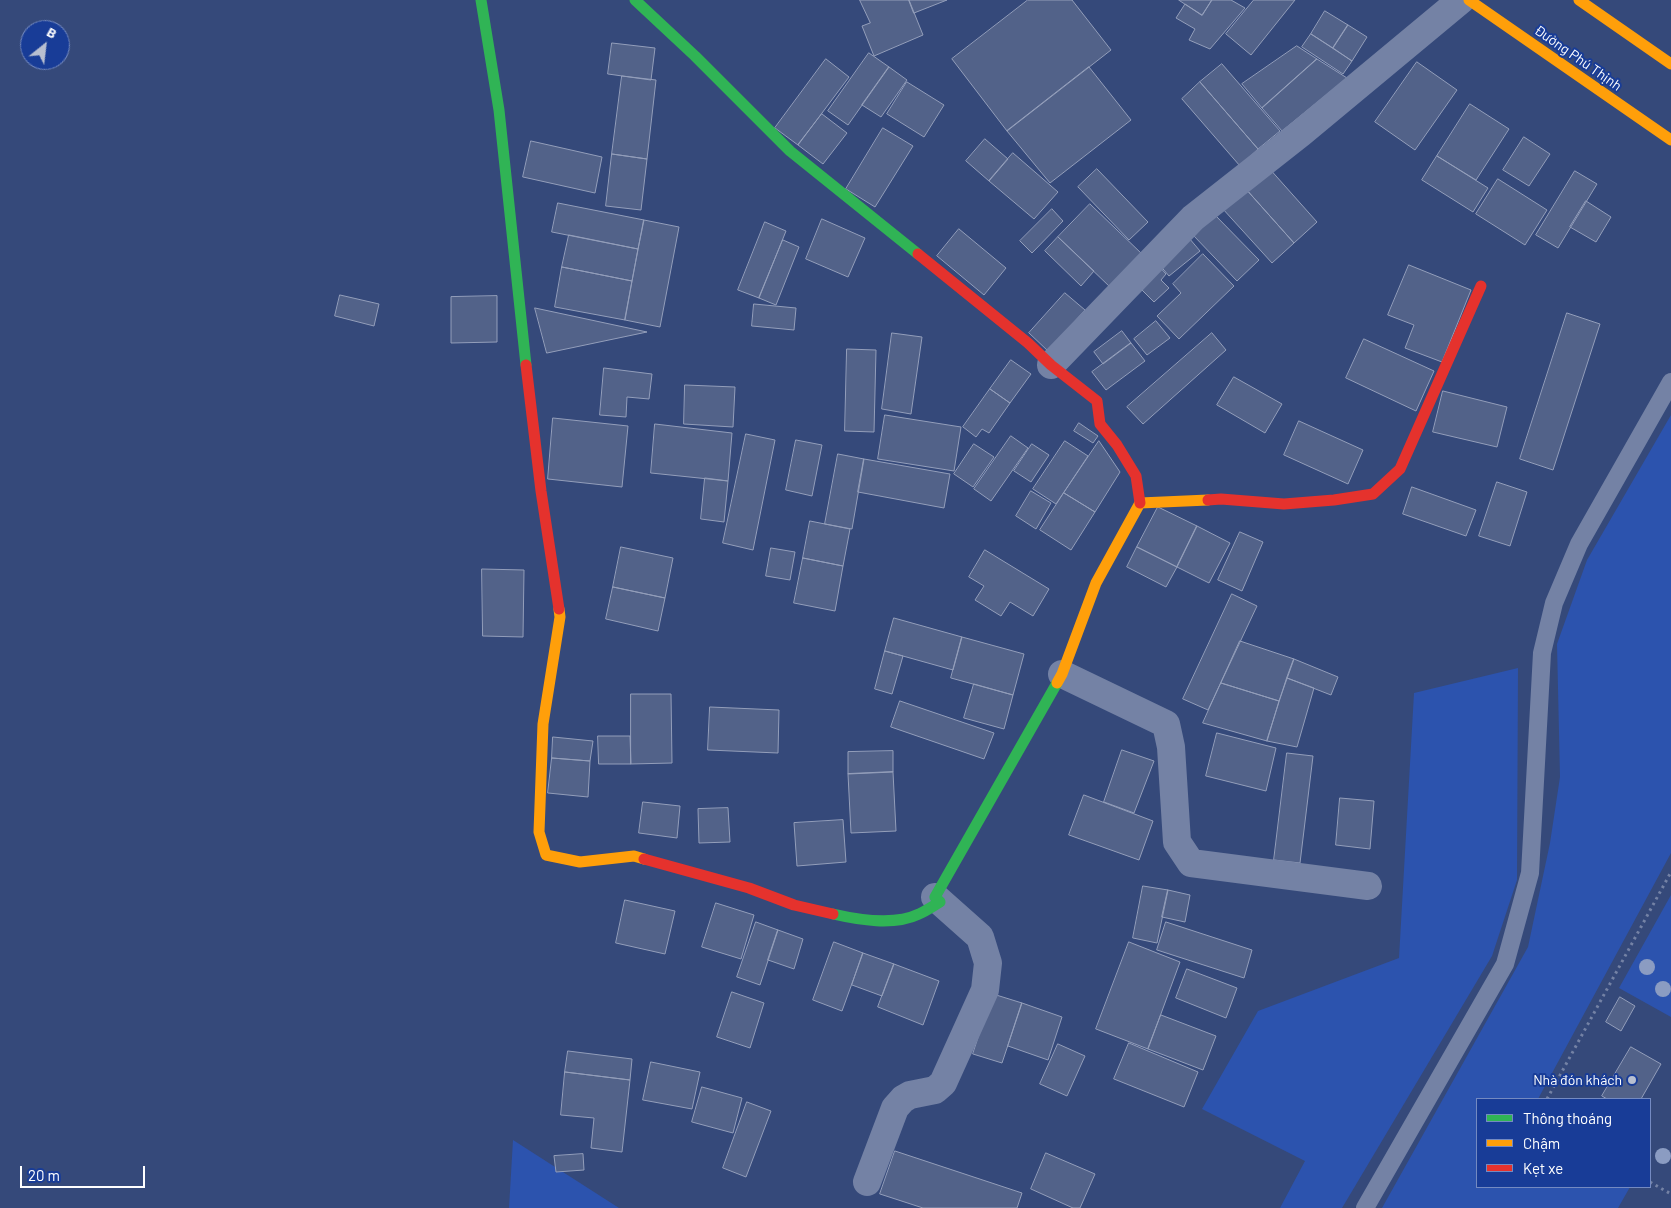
<!DOCTYPE html>
<meta charset="utf-8">
<style>
body{margin:0}
#map{position:relative;width:1671px;height:1208px;overflow:hidden;background:#35497a;font-family:Barlow,sans-serif}
canvas{display:block}
.legend{position:absolute;left:1476px;top:1098px;width:175px;height:90px;box-sizing:border-box;background:#183c97;border:1px solid #748ac1;margin:0;padding:6px 9px;list-style:none;font-size:15px;color:#fff}
.legend li{display:flex;align-items:center;gap:10px;height:25px}
.legend b{width:25px;border:1px solid #748ac1}
.north{position:absolute;left:20px;top:20px;width:50px;height:50px;box-sizing:border-box;background:#183c97;border:1px solid #748ac1;border-radius:50%;rotate:29deg;font-size:14px;font-weight:700;line-height:20px;text-align:center;color:#fff}
.north::after{content:'';display:block;margin:auto;width:18px;height:22px;background:#b8bfd0;clip-path:polygon(50% 0,100% 100%,50% 72%,0 100%)}
.scale{position:absolute;left:20px;top:1166px;width:125px;height:22px;box-sizing:border-box;border:2px solid #fff;border-top:0;padding-left:6px;font-size:15px;line-height:18px;white-space:nowrap;color:#fff;-webkit-text-stroke:4px #183c97;paint-order:stroke}
</style>
<div id="map">
<canvas width="1671" height="1208"></canvas>
<ul class="legend">
<li><b style="height:6px;background:#30b455"></b>Thông thoáng</li>
<li><b style="height:6px;background:#ff9f0a"></b>Chậm</li>
<li><b style="height:6px;background:#e5322d"></b>Kẹt xe</li>
</ul>
<div class="north">B</div>
<div class="scale">20 m</div>
</div>
<script>
const c = document.querySelector('canvas').getContext('2d');
c.lineJoin = 'round';
function paint(path, color) {
  c.fillStyle = color;
  c.fill(path, 'evenodd');
}
function stroke(path, color, width, dash) {
  c.strokeStyle = color;
  c.lineWidth = width;
  c.lineCap = dash ? 'butt' : 'round';
  c.setLineDash(dash || []);
  c.stroke(path);
}
function drawText(font, color, halo, rows, align = 'center') {
  c.font = font + ' Barlow,sans-serif';
  c.lineWidth = 4;
  c.setLineDash([]);
  c.textBaseline = 'middle';
  c.strokeStyle = halo;
  c.fillStyle = color;
  for (const [text, x, y, turn = 0] of rows) {
    c.save();
    c.translate(x, y);
    c.rotate((+turn || 0) * Math.PI / 180);
    c.textAlign = isNaN(turn) ? turn : align;
    if (halo) c.strokeText(text, 0, 0);
    c.fillText(text, 0, 0);
    c.restore();
  }
}
const green = new Path2D(`
 M1671 415V853L1538 1099H1477V1187H1630L1618 1208H1382L1528 947 1550 843 1560 777 1557 644 1587 560Z
 M1518 668 1517 880 1492 956 1342 1208H1280L1305 1161 1202 1109 1258 1011 1399 958 1414 693Z
 M1671 895V1017L1619 988Z
 M513 1140 619 1208H509Z`);
const building = new Path2D(`
 M860 0H909L923 35 874 56 862 26 870 23Z
 M909 0H947L914 13Z
 M1028 0H1072L1111 50 1007 131 952 59Z
 M1179 0H1212L1202 15Z
 M1212 0H1231L1245 8 1210 49 1189 40 1195 29 1176 18 1185 4 1202 15Z
 M1254 0H1295L1251 55 1226 34Z
 M1325 11 1348 25 1333 48 1311 34Z
 M1348 25 1367 37 1352 61 1333 48Z
 M1311 34 1352 61 1343 74 1302 47Z
 M612 43 655 48 651 80 608 74Z
 M1297 46 1317 59 1262 108 1242 84Z
 M869 53 889 67 848 125 828 111Z
 M826 59 849 77 798 145 775 128Z
 M1317 59 1347 78 1282 131 1262 108Z
 M1417 62 1457 90 1415 150 1375 122Z
 M1222 64 1280 131 1258 149 1200 82Z
 M889 67 907 80 881 117 862 105Z
 M1089 67 1131 120 1050 183 1007 131Z
 M622 76 656 80 647 159 612 154Z
 M907 82 944 105 924 137 887 114Z
 M1200 82 1258 149 1240 166 1182 99Z
 M1470 104 1509 129 1476 180 1437 156Z
 M822 114 847 133 823 164 798 145Z
 M883 128 913 146 875 207 846 189Z
 M1524 137 1550 154 1529 186 1503 170Z
 M985 139 1008 159 989 181 966 161Z
 M531 141 602 157 595 193 523 177Z
 M1013 153 1058 192 1034 219 989 181Z
 M612 154 647 159 641 210 606 206Z
 M1437 156 1488 188 1473 212 1422 180Z
 M1268 167 1317 222 1294 243 1245 188Z
 M1097 169 1148 222 1129 240 1078 187Z
 M1575 171 1597 184 1558 248 1536 235Z
 M1498 179 1547 210 1525 245 1476 214Z
 M1245 188 1294 243 1272 263 1222 208Z
 M1586 201 1611 217 1596 242 1570 227Z
 M558 203 644 220 638 249 552 232Z
 M1090 204 1142 254 1110 287 1058 237Z
 M1052 209 1063 221 1032 253 1020 241Z
 M1215 215 1259 260 1237 281 1193 235Z
 M822 219 865 238 848 277 806 259Z
 M644 220 679 227 660 327 625 320Z
 M765 222 786 231 759 298 738 290Z
 M959 229 1006 268 984 295 937 256Z
 M569 235 638 249 632 281 562 267Z
 M1058 237 1094 271 1081 286 1045 251Z
 M1189 238 1200 251 1169 276 1158 263Z
 M783 240 799 247 776 305 759 298Z
 M1203 254 1234 286 1179 339 1157 316 1181 293 1173 284Z
 M1157 264 1166 274 1161 280 1169 288 1154 302 1136 284Z
 M1409 265 1471 290 1442 362 1405 348 1414 325 1388 315Z
 M562 267 632 281 625 320 555 307Z
 M1065 293 1085 310 1048 351 1029 333Z
 M340 295 379 304 374 326 335 316Z
 M497 296V342L451 343V297Z
 M754 304 796 308 794 330 752 326Z
 M535 308 647 332 547 353Z
 M1567 313 1600 324 1553 470 1520 459Z
 M1156 321 1170 338 1147 355 1134 339Z
 M1122 331 1131 343 1103 364 1094 352Z
 M892 333 922 337 911 414 882 409Z
 M1212 333 1226 350 1143 424 1127 407Z
 M1364 339 1434 371 1416 411 1346 378Z
 M1131 343 1145 361 1106 390 1092 372Z
 M847 349 876 350 874 432 845 431Z
 M1011 360 1031 374 1010 403 990 389Z
 M604 368 652 374 649 399 627 397 626 417 600 415Z
 M1234 377 1282 404 1265 433 1217 405Z
 M685 385 735 387 733 427 684 424Z
 M990 389 1010 403 989 433 982 429 976 437 963 427Z
 M1443 391 1507 407 1497 447 1433 432Z
 M885 415 961 427 954 471 878 459Z
 M553 418 628 426 622 487 548 479Z
 M1299 421 1363 450 1348 484 1284 455Z
 M1079 423 1098 436 1093 443 1074 431Z
 M655 424 732 433 728 481 651 473Z
 M746 434 775 440 753 550 723 543Z
 M1011 436 1028 448 991 501 974 489Z
 M796 440 822 445 812 496 786 490Z
 M1065 441 1088 456 1056 504 1033 489Z
 M1099 441 1120 472 1095 512 1064 493Z
 M974 444 994 457 973 487 954 474Z
 M1032 444 1049 455 1031 482 1014 471Z
 M838 454 864 459 852 529 825 524Z
 M864 459 950 474 944 508 858 492Z
 M705 478 728 481 724 522 701 519Z
 M1497 482 1527 492 1510 546 1479 536Z
 M1412 487 1476 510 1466 536 1403 514Z
 M1031 491 1051 503 1036 529 1016 516Z
 M1064 493 1095 512 1071 550 1040 530Z
 M1158 507 1197 526 1177 567 1137 547Z
 M810 521 850 529 843 566 803 558Z
 M1197 526 1230 543 1209 583 1177 567Z
 M1240 532 1263 542 1242 591 1218 580Z
 M621 547 673 558 665 598 613 587Z
 M1137 547 1177 567 1166 587 1127 567Z
 M771 548 795 552 790 580 766 576Z
 M985 550 1049 589 1033 616 1010 602 1001 616 975 600 984 586 969 577Z
 M803 558 843 566 835 611 794 603Z
 M482 569 524 570 523 637 483 636Z
 M613 587 665 598 658 631 606 619Z
 M1232 594 1257 606 1208 710 1183 699Z
 M894 618 962 637 953 670 885 651Z
 M962 637 1024 654 1013 695 951 678Z
 M1240 641 1294 659 1279 701 1221 683Z
 M885 651 903 656 892 694 875 689Z
 M1294 659 1338 677 1331 695 1287 678Z
 M1287 678 1314 688 1297 747 1267 741Z
 M1221 683 1279 701 1267 741 1203 723Z
 M974 684 1013 695 1004 729 964 718Z
 M631 694H671L672 763 631 764Z
 M900 701 994 733 984 759 891 727Z
 M710 707 779 710 778 753 708 750Z
 M1217 733 1276 748 1266 791 1206 776Z
 M598 736H630L631 764H599Z
 M553 737 593 741 590 761 552 758Z
 M1122 750 1154 761 1134 813 1104 802Z
 M893 751V772L848 774V752Z
 M1287 753 1313 756 1300 863 1274 860Z
 M552 758 590 761 588 797 548 793Z
 M893 772 896 831 851 833 848 774Z
 M1084 795 1153 821 1139 860 1069 835Z
 M1340 798 1374 801 1370 849 1336 845Z
 M643 802 680 806 677 838 639 833Z
 M728 808 730 842 699 843 698 809Z
 M843 820 846 862 797 866 794 823Z
 M1143 886 1168 890 1157 943 1133 938Z
 M1168 890 1190 895 1185 922 1162 917Z
 M625 900 675 911 665 954 616 943Z
 M716 903 754 915 741 959 702 947Z
 M756 922 778 930 760 985 737 977Z
 M1166 922 1252 950 1244 978 1157 950Z
 M778 930 803 939 794 969 768 960Z
 M834 942 863 953 842 1011 813 1000Z
 M1129 942 1180 962 1148 1049 1096 1029Z
 M863 953 894 964 882 996 852 985Z
 M894 964 939 981 923 1025 878 1007Z
 M1187 969 1237 988 1226 1018 1176 998Z
 M732 992 764 1003 750 1048 717 1037Z
 M993 994 1022 1003 1002 1063 973 1054Z
 M1620 997 1635 1006 1621 1031 1606 1022Z
 M1022 1003 1062 1017 1048 1060 1008 1046Z
 M1161 1015 1216 1036 1203 1070 1148 1049Z
 M1129 1043 1198 1072 1184 1107 1114 1079Z
 M1058 1044 1085 1056 1067 1096 1040 1084Z
 M1631 1047 1661 1064 1641 1099H1607L1602 1096Z
 M568 1051 632 1059 630 1080 565 1072Z
 M651 1062 700 1072 692 1109 643 1100Z
 M565 1072 630 1080 622 1152 591 1148 594 1118 561 1115Z
 M702 1087 742 1098 733 1133 692 1122Z
 M747 1102 771 1111 746 1177 723 1168Z
 M895 1151 1022 1193 1017 1208H923L880 1194Z
 M1046 1153 1095 1174 1080 1208H1073L1031 1189Z
 M583 1154 584 1170 556 1172 554 1156Z`);
const path = new Path2D(`
 M1547 1099 1671 872
 M1650 1182 1671 1194`);
const lane = new Path2D(`
 M1365 1208 1505 964 1530 873 1542 653 1554 603 1579 544 1671 382`);
const street = new Path2D(`
 M1051 365 1193 218 1301 133 1461 0
 M1062 674 1166 724 1171 747 1177 842 1191 863 1368 886
 M867 1182 895 1108 903 1099 910 1095 935 1090 943 1083 985 990 988 963 980 937 935 897`);
const fast = new Path2D(`
 M481 0 499 110 526 365
 M635 0 695 56 790 151 918 254
 M833 914C859 920 894 926 919 914 926 911 933 906 940 902L935 897 1057 683`);
const slow = new Path2D(`
 M1469 0 1671 140
 M1579 0 1671 64
 M559 609 560 617 543 724 539 832 546 855 580 862 634 856 644 859
 M1057 683 1062 674 1096 583 1140 503 1208 500`);
const jam = new Path2D(`
 M918 254 1028 343 1051 365 1097 401 1100 424 1117 445 1136 476 1140 503
 M526 365 541 491 559 609
 M1208 500 1221 499 1284 504 1334 500 1373 494 1400 469 1481 286
 M644 859 749 888 794 905 833 914`);
const trees = [
 [1647,967],
 [1663,989],
 [1663,1156]
];
const markers = [
 [1632,1080,5,"#b8bfd0"]
];
const streetNames = [
 ["Đường Phú Thịnh",1578,58,35]
];
const poiNames = [
 ["Nhà đón khách",1622,1080]
];
paint(green, '#2c53ae');
paint(building, '#526289');
stroke(building, '#939eba', 1);
stroke(path, '#7482a5', 3, [2.5, 4]);
stroke(lane, '#7482a5', 18);
stroke(street, '#7482a5', 28);
stroke(fast, '#30b455', 11);
stroke(slow, '#ff9f0a', 11);
stroke(jam, '#e5322d', 11);
c.fillStyle = '#8b9cc2';
for (const [x, y] of trees) {
  c.beginPath();
  c.arc(x, y, 8, 0, 2 * Math.PI);
  c.fill();
}
for (const [x, y, r, color] of markers) {
  const dot = new Path2D();
  dot.arc(x, y, r, 0, 2 * Math.PI);
  c.fillStyle = color;
  c.fill(dot);
  stroke(dot, '#183c97', 2);
}
drawText('14px', '#fff', '#183c97', streetNames);
drawText('14px', '#fff', '#183c97', poiNames, 'right');
</script>
